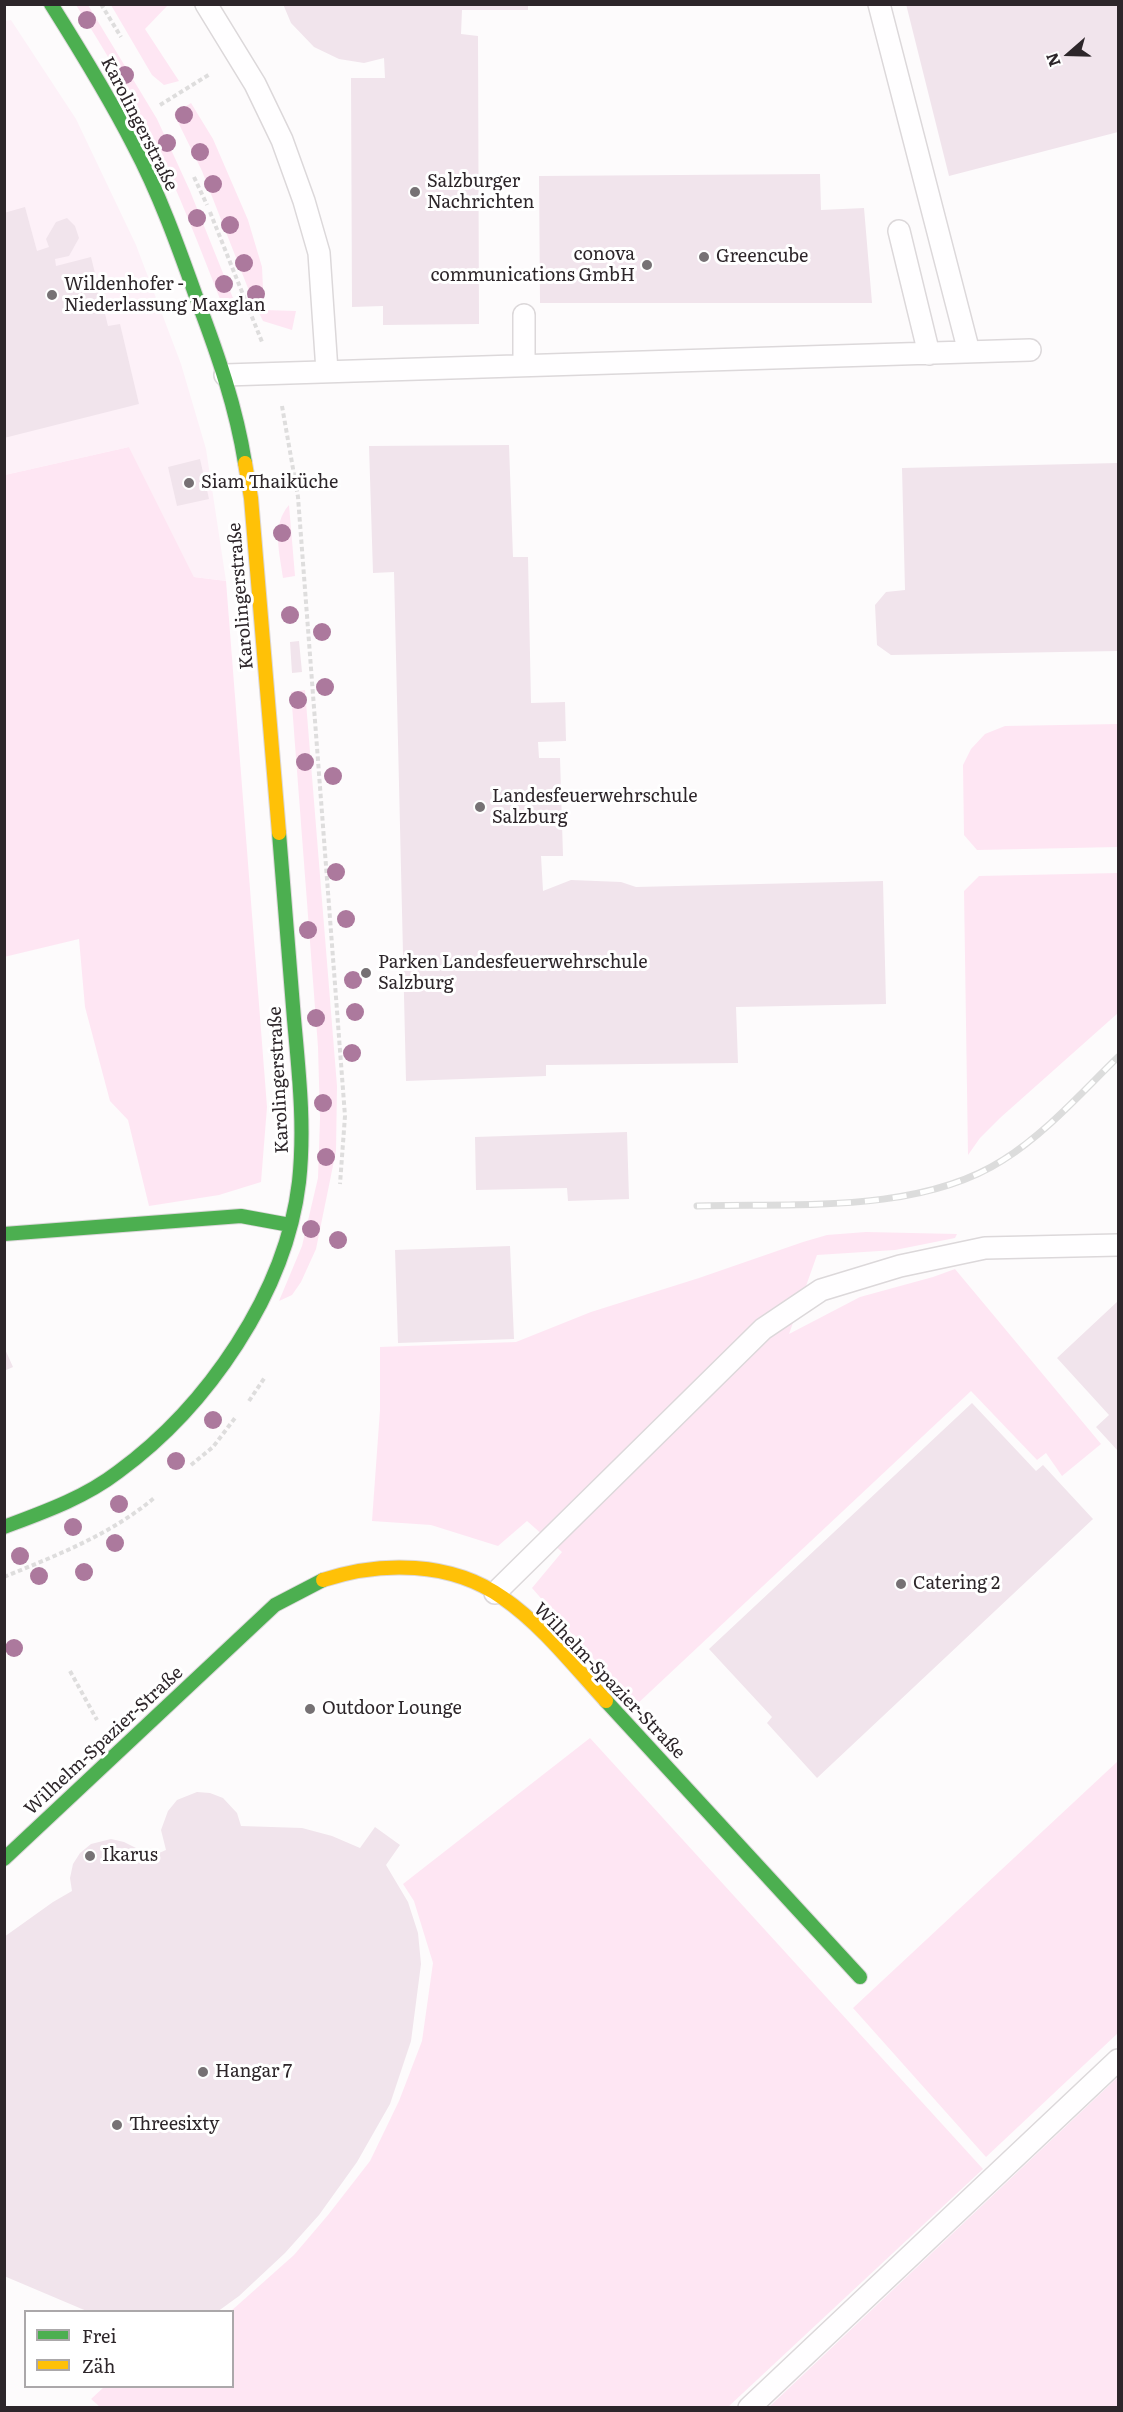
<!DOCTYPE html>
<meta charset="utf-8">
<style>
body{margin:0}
#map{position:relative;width:1123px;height:2412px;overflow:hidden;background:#fdfbfc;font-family:Literata,serif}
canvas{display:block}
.frame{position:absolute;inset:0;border:6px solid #2d262a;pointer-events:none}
.legend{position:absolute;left:24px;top:2310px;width:210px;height:78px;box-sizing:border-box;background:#fff;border:2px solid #aba8aa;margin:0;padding:8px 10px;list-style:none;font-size:18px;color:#2d262a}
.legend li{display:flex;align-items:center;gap:12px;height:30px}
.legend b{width:30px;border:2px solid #aba8aa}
.north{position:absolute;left:1039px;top:24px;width:60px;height:60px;-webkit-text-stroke:4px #fff;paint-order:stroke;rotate:250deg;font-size:16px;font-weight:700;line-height:24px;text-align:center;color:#2d262a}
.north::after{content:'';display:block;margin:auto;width:21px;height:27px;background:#2d262a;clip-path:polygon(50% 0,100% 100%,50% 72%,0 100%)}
</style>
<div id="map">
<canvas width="1123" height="2412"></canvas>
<div class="frame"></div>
<ul class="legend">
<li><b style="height:8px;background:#4caf50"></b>Frei</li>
<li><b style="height:8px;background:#ffc107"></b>Zäh</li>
</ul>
<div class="north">N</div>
</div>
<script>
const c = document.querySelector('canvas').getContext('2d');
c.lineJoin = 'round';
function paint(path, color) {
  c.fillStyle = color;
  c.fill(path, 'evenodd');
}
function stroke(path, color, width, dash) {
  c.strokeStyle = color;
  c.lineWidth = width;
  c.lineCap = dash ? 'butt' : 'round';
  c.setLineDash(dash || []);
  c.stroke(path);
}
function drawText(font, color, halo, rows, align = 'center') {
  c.font = font + ' Literata,serif';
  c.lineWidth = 6;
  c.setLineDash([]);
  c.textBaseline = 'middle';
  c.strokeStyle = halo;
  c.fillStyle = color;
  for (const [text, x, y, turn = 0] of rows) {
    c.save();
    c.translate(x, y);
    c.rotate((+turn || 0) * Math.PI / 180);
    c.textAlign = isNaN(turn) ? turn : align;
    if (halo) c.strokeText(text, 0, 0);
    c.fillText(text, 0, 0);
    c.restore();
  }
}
const built = new Path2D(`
 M11 20 76 119 136 245 181 364 206 449 226 581 194 577 129 447 5 475 4 21Z`);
const green = new Path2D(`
 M76 5H88L157 119 190 191 239 313 222 304C200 248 178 190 151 136 128 90 103 47 76 5Z
 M111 5H168L145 29 179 81 164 85 152 75Z
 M191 103 213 139 248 220 262 267 264 310 296 311 292 330 263 321 253 301 202 171 174 114Z
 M129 447 194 577 226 581 267 1107 261 1182 219 1195 149 1206 128 1120 110 1101 85 1007 79 939 4 957 5 475Z
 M289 505 295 576 283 578C280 554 271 525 289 505Z
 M305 690 337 1086 336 1151 316 1249 301 1282 292 1295 279 1301 302 1246 318 1178 320 1118 318 1047 291 692Z
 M1118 724V847L977 850 964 835 963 765 971 749 985 734 1005 726Z
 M1118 873V1013L1000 1118 980 1138 968 1155 964 891 979 876Z
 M866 1232 957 1234 955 1238 895 1250 817 1255 789 1334 860 1297 933 1277 955 1269 1101 1444 1062 1476 1046 1453 1037 1460 971 1391 635 1706 532 1588 562 1552 527 1521 498 1546 431 1525 372 1521 380 1410V1347L516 1342 591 1312 699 1278 803 1242 827 1235Z
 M590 1738 983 2169 728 2407H100L91 2399 104 2387 232 2386 231 2311 294 2255 328 2215 370 2161 399 2101 422 2041 433 1963 414 1901 403 1884Z
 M1118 1761V2033L986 2157 853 2008Z
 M1118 2077V2407H769Z`);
const building = new Path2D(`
 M283 4H528V10H462L461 34 478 36 479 324 383 325V306L352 307 351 78H385L384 58 364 63 339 59 314 47 291 23Z
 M906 4H1118V132L949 176Z
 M820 174 821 210 864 208 872 303H540L539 176Z
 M25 207 37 251 49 247 46 239 56 222 67 218 75 226 79 238 69 256 55 259 56 266 91 257 108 326 120 324 139 404 4 438V213Z
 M509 445 513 557H528L531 703 565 702 566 741 538 742 539 758H560L563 856H541L543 891 571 880 621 882 636 887 883 881 886 1004 736 1007 738 1063 546 1065V1076L406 1081 394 572 373 573 369 446Z
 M200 459 209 499 177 506 168 467Z
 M1118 463V651L891 655 877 645 875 605 886 592 905 590 902 468Z
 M299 641 302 672 292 673 290 642Z
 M627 1132 629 1199 568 1201 567 1188 476 1190 475 1137Z
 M510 1246 514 1339 398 1343 395 1250Z
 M1118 1301V1451L1096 1427 1109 1415 1057 1358Z
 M4 1347 13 1367 4 1371Z
 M972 1403 1036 1471 1043 1465 1093 1519 817 1778 767 1723 772 1717 709 1649Z
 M197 1792 210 1793 223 1798 237 1813 241 1826 302 1828 332 1836 360 1848 375 1827 400 1845 386 1865 408 1902 418 1933 421 1964 411 2041 390 2104 357 2162 319 2215 285 2253 239 2296 217 2312H89L4 2276V1937L53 1902 72 1891 70 1878 73 1864 80 1853 91 1844 111 1839 124 1842 136 1848 145 1859 166 1850 161 1830 168 1811 177 1800Z`);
const path = new Path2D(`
 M101 4 121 37
 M160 105 210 74
 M194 177 207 205
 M210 212 262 342
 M282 406 298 497 345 1116 340 1184
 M249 1401 265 1377
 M191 1465 213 1447 235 1418
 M4 1577C57 1555 110 1535 154 1498
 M70 1671 97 1720`);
const lane = new Path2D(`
 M206 4 255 84 282 140 304 201 319 253 327 371
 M879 4 969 352
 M899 231 929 354
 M524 315V365
 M225 375 1030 350
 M495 1593 763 1329 821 1290 900 1266 985 1248 1118 1245
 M749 2408 1118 2060`);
const fast = new Path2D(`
 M51 4C80 50 109 97 134 146 160 195 179 249 198 302 218 355 236 407 245 463
 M4 1234 241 1216 290 1225
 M4 1527C44 1512 84 1498 118 1472 207 1407 286 1293 299 1182 305 1127 299 1074 294 1019 289 957 284 895 279 833
 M606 1701 860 1977
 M4 1859 275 1605 323 1580`);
const slow = new Path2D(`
 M245 463 251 498 279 833
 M323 1580C381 1561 451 1561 503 1598 542 1625 573 1665 606 1701`);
const rail = new Path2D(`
 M697 1206C793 1203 919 1214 1003 1160 1046 1133 1082 1092 1118 1057`);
const trees = [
 [87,20],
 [125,75],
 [184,115],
 [167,143],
 [200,152],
 [213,184],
 [197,218],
 [230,225],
 [244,263],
 [224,284],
 [256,294],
 [282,533],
 [290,615],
 [322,632],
 [325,687],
 [298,700],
 [305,762],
 [333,776],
 [336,872],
 [346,919],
 [308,930],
 [353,980],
 [355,1012],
 [316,1018],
 [352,1053],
 [323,1103],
 [326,1157],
 [311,1229],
 [338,1240],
 [213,1420],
 [176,1461],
 [119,1504],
 [73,1527],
 [115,1543],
 [20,1556],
 [84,1572],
 [39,1576],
 [14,1648]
];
const markers = [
 [415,192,6,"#767174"],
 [704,257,6,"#767174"],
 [647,265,6,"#767174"],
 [52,295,6,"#767174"],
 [189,483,6,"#767174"],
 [480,807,6,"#767174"],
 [366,973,6,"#767174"],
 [901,1584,6,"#767174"],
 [310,1709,6,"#767174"],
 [90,1856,6,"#767174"],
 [203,2072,6,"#767174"],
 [117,2125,6,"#767174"]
];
const streetNames = [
 ["Karolingerstraße",139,124,63],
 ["Karolingerstraße",241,596,-95],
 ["Karolingerstraße",279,1080,-93],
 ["Wilhelm-Spazier-Straße",609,1681,46],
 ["Wilhelm-Spazier-Straße",104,1741,-43]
];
const poiNames = [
 ["Salzburger",427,182],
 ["Nachrichten",427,203],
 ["conova",635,255,"right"],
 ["communications GmbH",635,276,"right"],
 ["Greencube",716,257],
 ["Wildenhofer -",64,285],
 ["Niederlassung Maxglan",64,306],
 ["Siam Thaiküche",201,483],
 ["Landesfeuerwehrschule",492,797],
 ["Salzburg",492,818],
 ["Parken Landesfeuerwehrschule",378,963],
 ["Salzburg",378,984],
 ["Catering 2",913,1584],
 ["Outdoor Lounge",322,1709],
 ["Ikarus",102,1856],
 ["Hangar 7",215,2072],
 ["Threesixty",129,2125]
];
paint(built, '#fdf1f8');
paint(green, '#fee6f3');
paint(building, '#f1e4ec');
stroke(lane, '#dcd8da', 24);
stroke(fast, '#dcd8da', 16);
stroke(slow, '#dcd8da', 16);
stroke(path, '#dedddd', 4, [4.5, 3]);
stroke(lane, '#fffeff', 21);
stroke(fast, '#4caf50', 14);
stroke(slow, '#ffc107', 14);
stroke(rail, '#dcdcdc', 7);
stroke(rail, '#fff', 4.5, [14]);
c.fillStyle = '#ac799d';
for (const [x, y] of trees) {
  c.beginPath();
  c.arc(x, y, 9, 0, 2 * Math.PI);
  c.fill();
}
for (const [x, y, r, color] of markers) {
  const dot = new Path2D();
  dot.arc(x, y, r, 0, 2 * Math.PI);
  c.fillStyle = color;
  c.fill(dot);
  stroke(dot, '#fff', 2);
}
drawText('18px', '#2d262a', '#fff', streetNames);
drawText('18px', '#2d262a', '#fff', poiNames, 'left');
</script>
